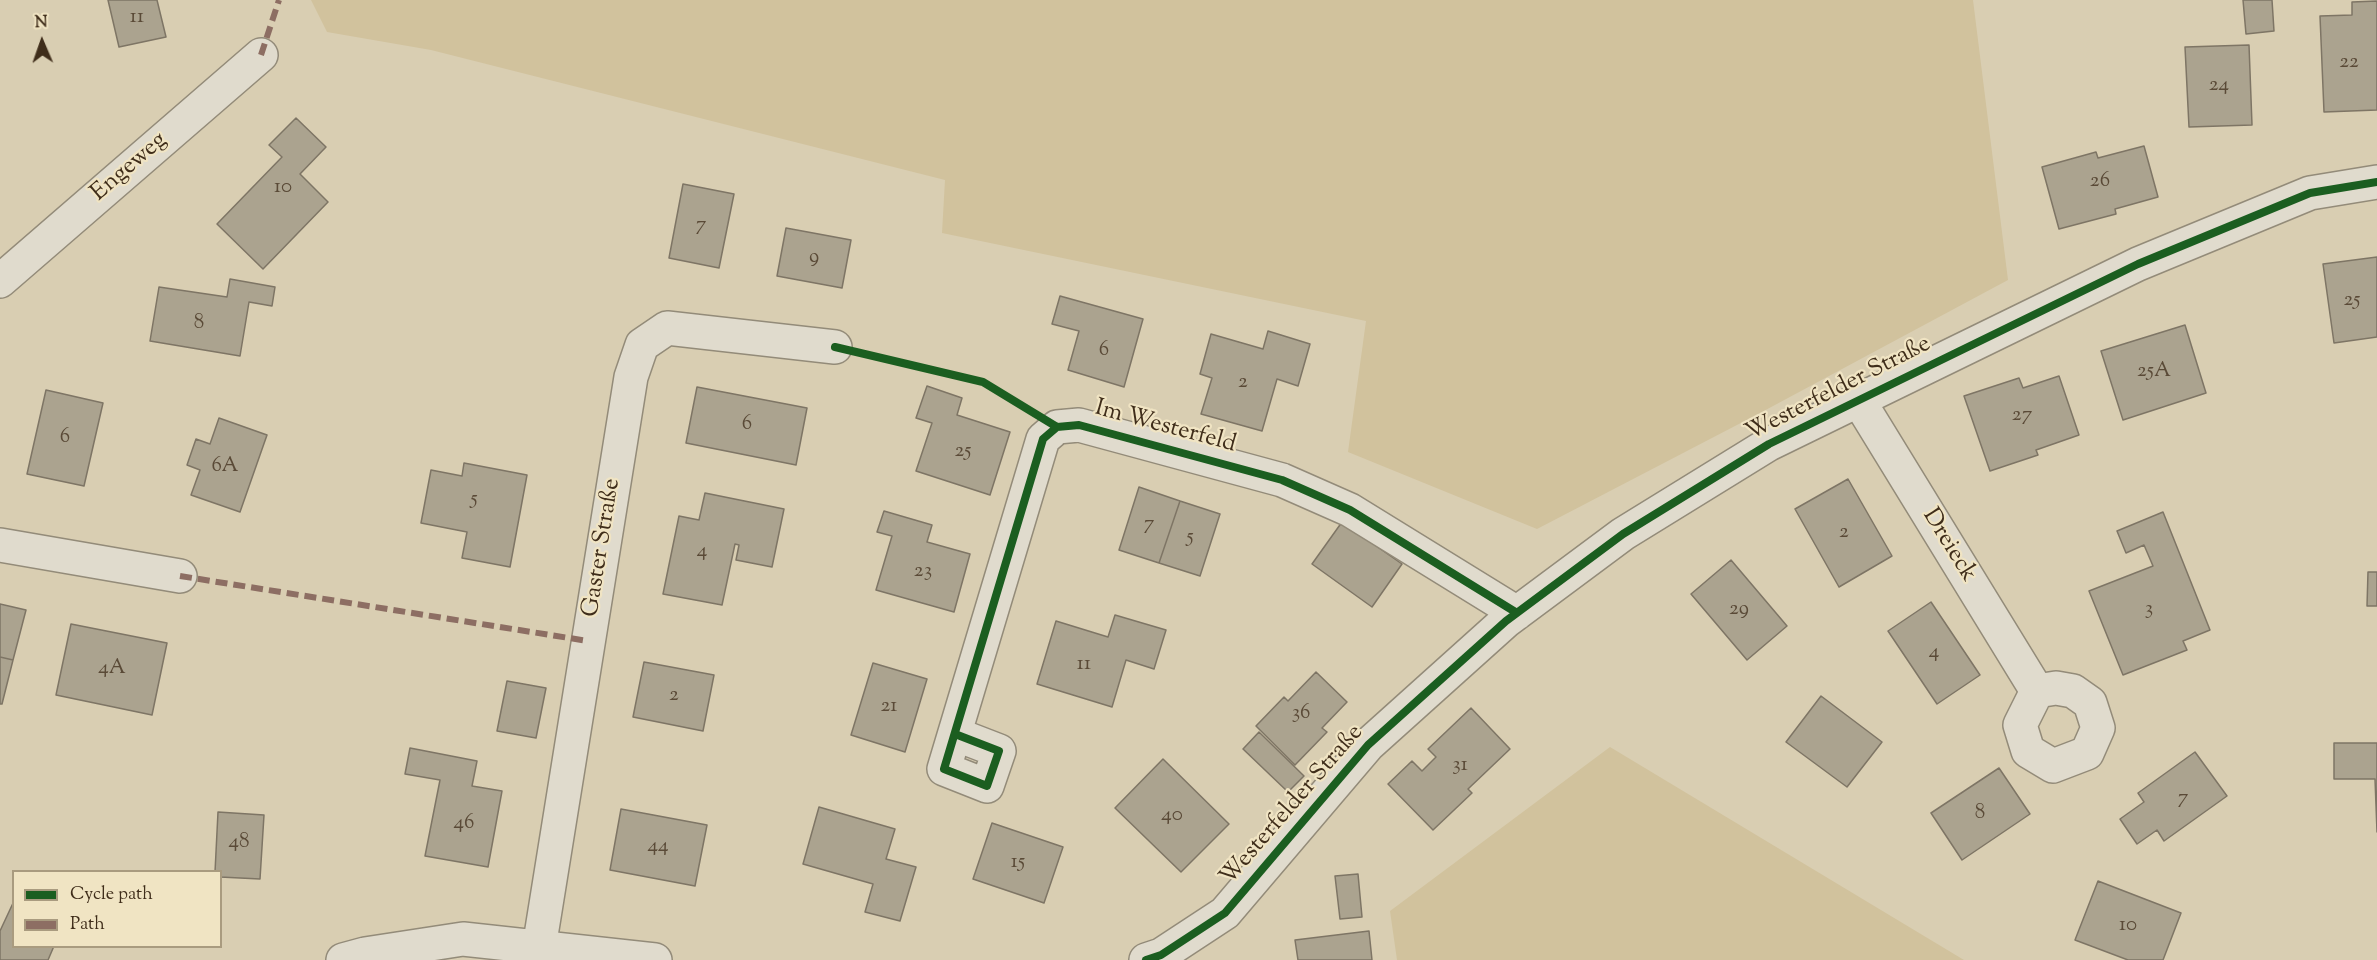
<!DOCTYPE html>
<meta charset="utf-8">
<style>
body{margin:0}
#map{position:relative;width:2377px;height:960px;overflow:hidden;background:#d9ceb2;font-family:"Sorts Mill Goudy",serif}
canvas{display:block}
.legend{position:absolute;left:12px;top:870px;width:210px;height:78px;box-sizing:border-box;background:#f0e4c3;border:2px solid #a99b7f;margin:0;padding:8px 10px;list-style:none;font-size:18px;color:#3f2d1a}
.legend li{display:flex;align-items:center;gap:12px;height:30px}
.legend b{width:30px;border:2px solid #a99b7f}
.north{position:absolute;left:12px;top:12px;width:60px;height:60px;-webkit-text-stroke:4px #f0e4c3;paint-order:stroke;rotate:358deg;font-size:16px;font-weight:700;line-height:24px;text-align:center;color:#3f2d1a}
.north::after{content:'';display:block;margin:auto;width:21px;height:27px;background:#3f2d1a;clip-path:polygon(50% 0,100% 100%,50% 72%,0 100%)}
</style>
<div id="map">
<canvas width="2377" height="960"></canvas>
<ul class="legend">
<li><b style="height:8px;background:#1b5e20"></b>Cycle path</li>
<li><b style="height:8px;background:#8d6e63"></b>Path</li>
</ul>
<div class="north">N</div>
</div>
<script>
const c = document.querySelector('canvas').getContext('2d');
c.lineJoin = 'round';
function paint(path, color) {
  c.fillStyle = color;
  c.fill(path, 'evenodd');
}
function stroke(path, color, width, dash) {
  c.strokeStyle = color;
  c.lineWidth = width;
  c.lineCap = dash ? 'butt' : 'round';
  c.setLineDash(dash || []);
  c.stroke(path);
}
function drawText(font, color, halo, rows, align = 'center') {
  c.font = font + ' "Sorts Mill Goudy",serif';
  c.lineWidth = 4.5;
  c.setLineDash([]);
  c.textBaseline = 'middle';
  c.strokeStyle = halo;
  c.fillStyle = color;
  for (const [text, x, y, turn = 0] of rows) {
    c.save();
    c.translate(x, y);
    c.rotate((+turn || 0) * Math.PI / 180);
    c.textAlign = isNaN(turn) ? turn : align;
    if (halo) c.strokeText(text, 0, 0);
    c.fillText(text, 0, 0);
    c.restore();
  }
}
const green = new Path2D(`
 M311 0H1973L2008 280 1760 413 1537 529 1348 452 1366 321 942 233 945 180 431 50 327 32Z
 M1610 747 1964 960H1397L1390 911Z`);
const building = new Path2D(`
 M108 0H157L166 37 119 47Z
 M2243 0H2272L2274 31 2246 34Z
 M2377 1V110L2324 112 2320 16 2352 15V2Z
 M2249 45 2252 125 2189 127 2185 47Z
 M296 118 326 147 300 174 328 202 263 269 217 224 282 157 269 145Z
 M2144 146 2158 197 2115 209 2116 214 2059 229 2042 167 2096 152 2098 158Z
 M683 184 734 194 719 268 669 258Z
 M786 228 851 240 842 288 777 276Z
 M2377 257V337L2334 343 2323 264Z
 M230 279 275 287 272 306 249 302 240 356 150 341 159 287 227 297Z
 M1060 296 1143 319 1124 387 1068 370 1079 331 1052 324Z
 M2185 325 2206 393 2123 420 2101 351Z
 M1268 331 1310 344 1298 386 1277 379 1262 431 1201 414 1212 378 1200 374 1211 334 1263 349Z
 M2059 376 2079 435 2036 450 2038 455 1990 471 1964 396 2019 378 2023 388Z
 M927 386 962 398 957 415 1010 432 990 495 916 471 932 423 916 418Z
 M697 387 807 408 796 465 686 443Z
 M46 390 103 403 84 486 27 474Z
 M219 418 267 435 240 512 191 495 200 470 187 465 196 439 210 444Z
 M464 463 527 475 510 567 462 558 467 532 421 523 431 470 462 476Z
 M1848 479 1892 556 1839 587 1795 509Z
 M1139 487 1180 501 1159 563 1119 550Z
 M705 493 784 509 772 567 736 560 739 545 735 544 722 605 663 594 679 516 699 520Z
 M1180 501 1220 514 1200 576 1159 563Z
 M884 511 932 525 927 542 970 554 954 612 876 590 892 536 877 532Z
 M2163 512 2210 630 2183 641 2187 650 2123 675 2089 591 2153 566 2144 545 2126 553 2117 531Z
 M1342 522 1402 564 1372 607 1312 564Z
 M1731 560 1787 626 1747 660 1691 594Z
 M2368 572H2377V606H2367Z
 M1931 602 1980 675 1937 704 1888 631Z
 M0 604 26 610 13 660 0 657Z
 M1115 615 1166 630 1154 669 1126 660 1112 707 1037 684 1056 621 1108 637Z
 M71 624 167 643 152 715 56 695Z
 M0 657 13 660 2 704H0Z
 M644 662 714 675 703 731 633 717Z
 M873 663 927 679 905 752 851 735Z
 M1316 672 1347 702 1322 728 1327 732 1295 765 1256 726 1284 697 1288 701Z
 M507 681 546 688 536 738 497 731Z
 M1821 696 1882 742 1847 787 1786 742Z
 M1471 708 1510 749 1468 789 1472 793 1433 830 1388 784 1412 761 1422 771 1436 757 1428 749Z
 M1259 732 1304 776 1288 792 1243 749Z
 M2334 743H2377V832L2375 779H2334Z
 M410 748 477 761 472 786 502 791 488 867 425 856 440 780 405 774Z
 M2195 752 2227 796 2164 841 2157 830 2137 844 2120 819 2144 802 2138 793Z
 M1163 759 1229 824 1181 872 1115 808Z
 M1999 768 2030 814 1962 860 1931 813Z
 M819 807 895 829 886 859 916 867 900 921 865 912 873 884 803 864Z
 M621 809 707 825 695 886 610 870Z
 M218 812 264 815 260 879 220 877V872H215Z
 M992 823 1063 847 1044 903 973 879Z
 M1358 874 1362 917 1340 919 1335 876Z
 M2098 881 2181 913 2163 960H2128L2075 940Z
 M14 901V946H54L48 960H0V931Z
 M1369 931 1372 960H1298L1295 940Z`);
const minor = new Path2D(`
 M0 281 261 55
 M1859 401 2037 691
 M0 545 180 576
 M2056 688 2073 691 2090 703 2098 728 2087 753 2053 766 2028 751 2020 725 2037 691Z
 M955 734 999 751 987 786 944 769 1043 439 1057 427 1079 425 1282 480 1350 510 1517 613
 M539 948 631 377 642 345 667 328 835 347
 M343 960 365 954 463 939 655 960
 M1146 960 1161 955 1225 913 1368 745 1506 621 1623 534 1769 444 2138 264 2310 193 2377 182`);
const quiet = new Path2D(`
 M261 55 279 0
 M180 576 588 641`);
const cycleway = new Path2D(`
 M835 347 983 382 1057 427
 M955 734 999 751 987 786 944 769 1043 439 1057 427 1079 425 1282 480 1350 510 1517 613
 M1146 960 1161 955 1225 913 1368 745 1506 621 1623 534 1769 444 2138 264 2310 193 2377 182`);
const numberNames = [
 ["11",137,18],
 ["22",2349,63],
 ["24",2219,86],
 ["26",2100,182],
 ["10",283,188],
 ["7",701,226],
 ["9",814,258],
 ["25",2352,301],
 ["8",199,324],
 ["6",1104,351],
 ["25A",2154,372],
 ["2",1243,383],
 ["27",2022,416],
 ["6",747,425],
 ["6",65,438],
 ["25",963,452],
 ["6A",225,467],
 ["5",474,500],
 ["7",1149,525],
 ["2",1844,533],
 ["5",1190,538],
 ["4",702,552],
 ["23",923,572],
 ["29",1739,610],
 ["3",2149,610],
 ["4",1934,653],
 ["11",1084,665],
 ["4A",112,669],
 ["2",674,696],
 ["21",889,707],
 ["36",1301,714],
 ["31",1460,766],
 ["7",2183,799],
 ["8",1980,814],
 ["40",1172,816],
 ["46",464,824],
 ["48",239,843],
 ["44",658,847],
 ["15",1018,863],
 ["10",2128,926]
];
const streetNames = [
 ["Engeweg",130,168,-41],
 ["Westerfelder Straße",1839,390,-27],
 ["Im Westerfeld",1165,428,15],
 ["Dreieck",1948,546,58],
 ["Gaster Straße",603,548,-81],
 ["Westerfelder Straße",1293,806,-49]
];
paint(green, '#d1c29d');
paint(building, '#aba38f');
stroke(building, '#7e7565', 1.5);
stroke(minor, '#938b79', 36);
stroke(minor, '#e0dbcd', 33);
stroke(quiet, '#8d6e63', 6, [12, 6]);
stroke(cycleway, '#1b5e20', 8);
drawText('21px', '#5a4a37', null, numberNames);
drawText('24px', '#3f2d1a', '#f0e4c3', streetNames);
</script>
